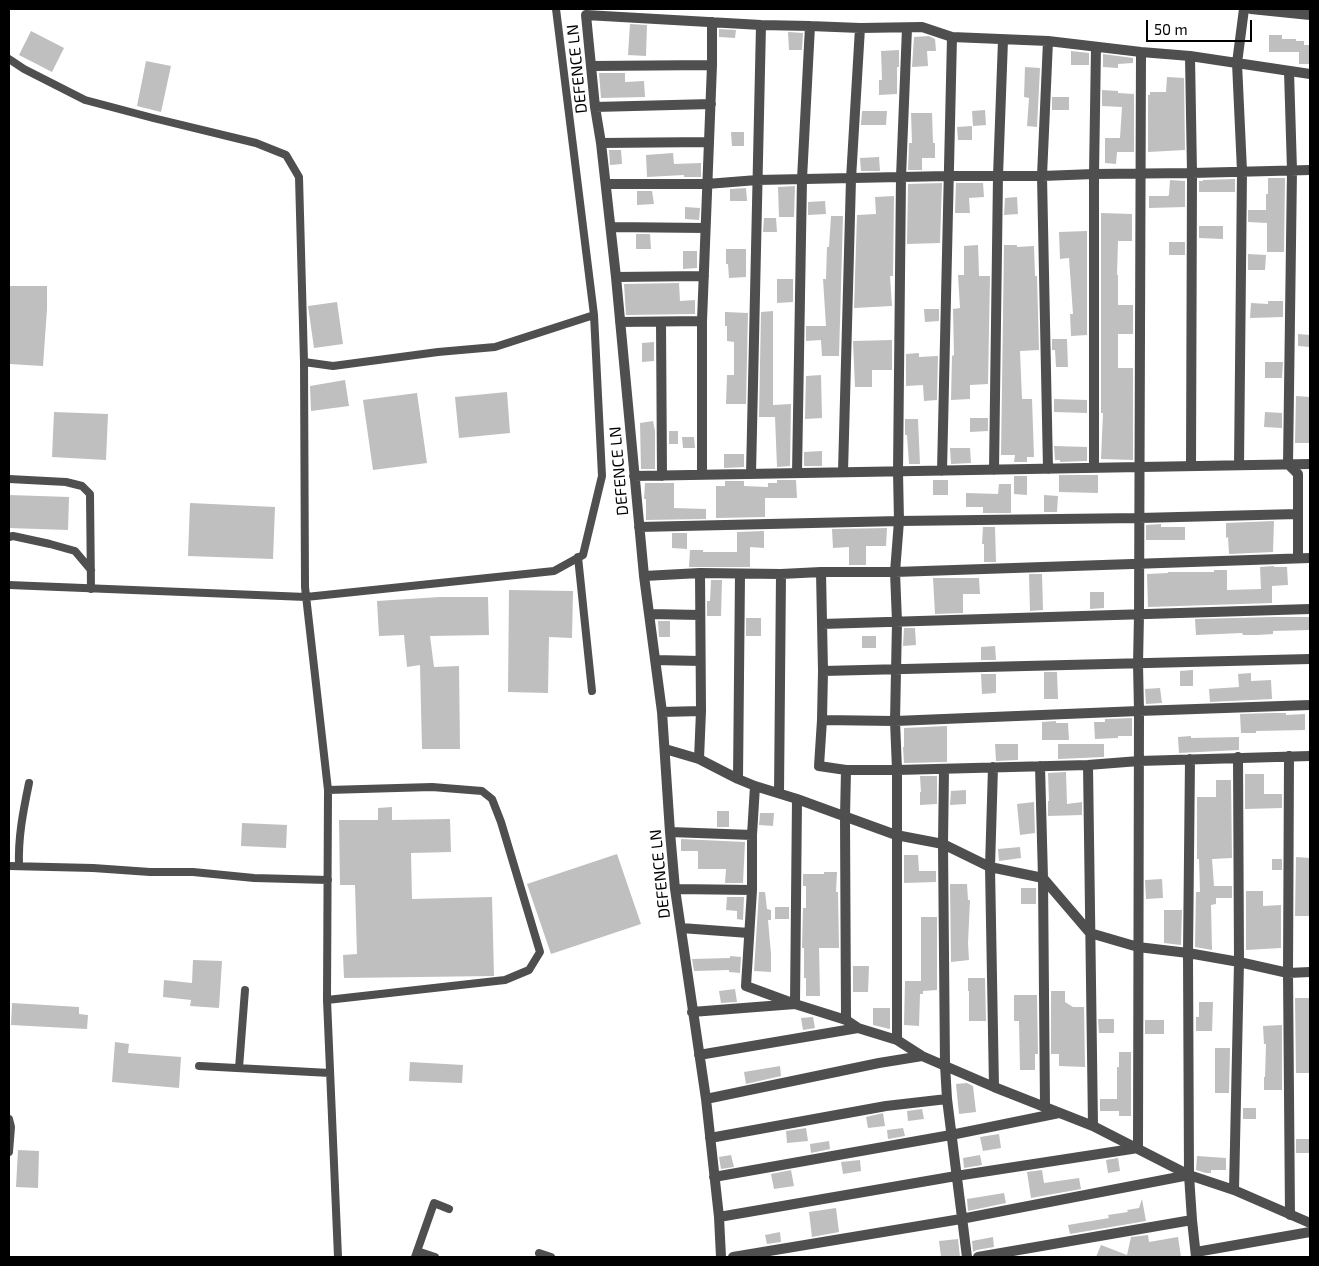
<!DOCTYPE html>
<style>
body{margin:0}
#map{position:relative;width:1319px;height:1266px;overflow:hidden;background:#fff;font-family:"Exo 2",sans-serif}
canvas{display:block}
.frame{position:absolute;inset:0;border:10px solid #000;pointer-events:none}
.scale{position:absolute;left:1146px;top:20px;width:106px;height:22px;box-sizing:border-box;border:2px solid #000;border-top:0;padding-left:6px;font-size:15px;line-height:18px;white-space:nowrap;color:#000;-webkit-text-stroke:4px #fff;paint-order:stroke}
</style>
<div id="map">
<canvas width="1319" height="1266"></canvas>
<div class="frame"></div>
<div class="scale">50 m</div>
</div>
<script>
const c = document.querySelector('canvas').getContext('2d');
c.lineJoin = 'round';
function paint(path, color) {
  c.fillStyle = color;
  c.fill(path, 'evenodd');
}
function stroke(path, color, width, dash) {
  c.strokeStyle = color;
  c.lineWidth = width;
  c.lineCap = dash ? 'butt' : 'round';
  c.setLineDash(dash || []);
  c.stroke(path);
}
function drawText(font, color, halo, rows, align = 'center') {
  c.font = font + ' "Exo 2",sans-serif';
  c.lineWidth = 4;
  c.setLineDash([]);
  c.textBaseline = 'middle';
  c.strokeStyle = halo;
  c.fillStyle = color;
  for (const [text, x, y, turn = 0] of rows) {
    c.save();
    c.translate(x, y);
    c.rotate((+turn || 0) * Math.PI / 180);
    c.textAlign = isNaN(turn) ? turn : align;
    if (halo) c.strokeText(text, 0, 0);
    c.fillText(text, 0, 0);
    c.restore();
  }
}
const building = new Path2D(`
 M630 24 647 25 646 56 628 55Z
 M719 29 736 30 735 38 719 37Z
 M31 31 64 48 52 72 19 55Z
 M788 32 803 33 802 50H789Z
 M1269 35H1282V39H1296V41H1304V45H1310V64H1299V52H1269Z
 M929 36 935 39 936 51H927L928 66 912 67 914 37Z
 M899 50V67H897V94L879 95V80H882L881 51Z
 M1071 51 1089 53V65H1071Z
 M1103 54 1133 58V63L1118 64V68L1103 67Z
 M146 61 171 66 161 112 137 106Z
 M1025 67 1040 68 1037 127 1027 126 1029 98 1024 97Z
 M599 73H625V82L644 81 645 97 601 98Z
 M1167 77 1184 78 1185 150 1148 152V95H1150V92H1166Z
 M1102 90 1118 91V93L1134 94V152H1117L1116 164 1105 163V138H1120L1122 107 1102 106Z
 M1052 97H1069V110H1052Z
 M985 110 986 125 973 126 972 111Z
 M862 111H887L886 125H861Z
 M911 113H932L933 143H935V158H922V170H908L909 143H912Z
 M972 126V140H958L957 127Z
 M731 132H744V146H732Z
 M609 150H621L622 164 610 165Z
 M673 153 674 164 701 163V177H684V175L647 177 646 155Z
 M879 157 880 171H861L860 158Z
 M1268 178H1285L1284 252H1267V223L1248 222V210H1266V194H1268Z
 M1235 179V192H1199V181H1203V180Z
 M1170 180 1185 181V207L1149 208V196H1168L1169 195Z
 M942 183 940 243 907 244 908 184Z
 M956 183H983L984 197 969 198 970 213H955Z
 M795 186 794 217H779L778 187Z
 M746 188 747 201H730V189Z
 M637 191H652L654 204 637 205Z
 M894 196 893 276H890L892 306 854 308 857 215 876 214 875 197Z
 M1017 197 1018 214 1004 215 1005 198Z
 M825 201 826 214 808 215V202Z
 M685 207 700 208 699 220 685 219Z
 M1101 213 1132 214V241H1118L1117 275H1118V305H1133V334H1118V368H1133V460L1101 459 1103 413H1101Z
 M831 216H843L839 356H822L821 340 806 341V326H826L823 279H826L827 247H829Z
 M764 218H776L777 232H763Z
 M1199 226H1223V239L1199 238Z
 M1087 231V335L1071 336 1070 314H1073L1069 258 1060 259 1059 232Z
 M636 234H650L651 249H636Z
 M1169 242H1185V255H1169Z
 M978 245 979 276H990L988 384 970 385V399L951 400 952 356 954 355 953 309 960 308 958 275H964V246Z
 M1004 245H1017V247L1034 246 1035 276H1037L1039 350 1020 351 1022 399H1032L1034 457H1027V462H1014L1015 455H1001Z
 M726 249H746V277L729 278 728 264H726Z
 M683 251H697V268L683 269Z
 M1248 254 1266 255 1265 270H1248Z
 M777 279H793V302L777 303Z
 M679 283 680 301 695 300V314L626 315 624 284Z
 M9 286H47V309L43 366 9 364Z
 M1268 301H1283V317L1250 318 1251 303 1268 304Z
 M337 302 343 344 314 348 308 306Z
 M924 309H939V321L925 322Z
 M773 311V405L791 404 790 466 777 467 775 417H759L761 312Z
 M725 312 748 313 746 404H726L727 375H734V342L727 341V326H725Z
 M1298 334 1310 335V347L1298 346Z
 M1052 339H1067L1068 367H1056L1055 350H1052Z
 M892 340V370H872V387H855L853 341Z
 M654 342V361L642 362V343Z
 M919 353V357L938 356 937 400 924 401 923 385 906 386V354Z
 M1265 362H1283L1282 378H1265Z
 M821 375 822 418 805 419 806 376Z
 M345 380 349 406 311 411 310 386Z
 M507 392 510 433 459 438 455 397Z
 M417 393 427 463 373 470 363 400Z
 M1296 396 1310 397V443H1295Z
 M1054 399 1087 400V413L1054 412Z
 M54 412 108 414 106 460 52 457Z
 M1265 412 1282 413V428L1264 427Z
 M970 418H988V431L970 432Z
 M905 419H918L920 464H909L907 435H905Z
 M653 421 655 431V469H641L640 423Z
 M669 431H678V444H669Z
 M682 437H694L695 448H683Z
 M1054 446 1087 447V461L1060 462V460H1055Z
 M950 448H970L971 463 951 464Z
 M822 451V466H804V452Z
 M724 454H744V467L724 468Z
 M1059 475H1098V493L1059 492Z
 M1014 476H1027V495L1014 494Z
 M777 480H796L797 498H765V517L716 518V486H725V481H744V486L768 487V483H777Z
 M933 480H948V495H933Z
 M645 483H674V508L706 509V519L646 520V499H644Z
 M999 484H1011V513H983V507H966V493L998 494Z
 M9 495 69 497 68 530 9 528Z
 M1044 495 1058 496 1057 512H1044Z
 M190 503 275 507 273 559 188 556Z
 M1274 521 1273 552 1229 554 1228 537 1226 538V523Z
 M1161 524V527H1185V540H1146V525Z
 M983 527H995L996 562H984V544H982Z
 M887 528 886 546H866V565H849V547L833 548 832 529Z
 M764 531V548L750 547V567H689L690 550H703V552H737V532Z
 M672 533H687V549L672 548Z
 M1274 566V567H1287L1288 585 1272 586V603L1148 607 1147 574 1168 573V572H1214V570H1227V590L1261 589 1260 567Z
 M1029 574H1042L1043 610 1030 611Z
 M933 578H979L980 594H963V613L935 614Z
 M711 580H722L721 616H707V601H710Z
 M509 590 573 591 572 638 549 637 548 693 508 692Z
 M1090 592H1104V608L1090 609Z
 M440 597H488L489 635 430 636 434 667 459 666 460 749H422L420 665 407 667 404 635 379 636 377 601Z
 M1273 617H1310V630L1273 631V634L1257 635H1243L1242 633 1196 635 1195 619Z
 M746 618H761V636H746Z
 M658 621H670V637H659Z
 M904 628H915L916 645 903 646Z
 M862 636H876V648H862Z
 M995 646 996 660H981V647Z
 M1193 670V686H1180V671Z
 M1044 672H1057L1058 699H1044Z
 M1251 673V681L1271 680 1272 699 1210 702 1209 689 1239 687 1238 674Z
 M981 674H996V693L982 694Z
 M1160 688 1162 703 1146 704 1145 689Z
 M1272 713H1286V715L1305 714V730L1256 731V733H1241L1240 714Z
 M1132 718V736H1118V738L1095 739 1094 722H1105V719Z
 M1056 721V723H1068L1069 740H1042V722Z
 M947 726V762L904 763 903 747H904V728Z
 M1191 736V738L1239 737V750L1179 753 1178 737Z
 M995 744H1018V760L996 761Z
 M1058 744H1104V757L1058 759Z
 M1066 772 1067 804 1082 802V815L1048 816V801H1049L1048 773Z
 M1245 774H1264V794H1282V808L1245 809Z
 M920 776H937V804L920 805V792H921Z
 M1216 780H1231L1232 858 1212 859 1214 886H1232V898H1216V904L1211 905 1212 950 1195 947 1196 892H1200L1199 859H1197V797H1216Z
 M966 790V804L950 805 951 791Z
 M1034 802 1035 833 1020 835 1017 804Z
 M392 807V820L450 819 451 852 411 853 412 899 492 897 494 976 344 978 343 955 357 954 355 885H340L339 820H378V808Z
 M717 811H729V827H717Z
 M760 813H774L773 826 759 825Z
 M242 823 287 825 286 848 241 846Z
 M681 839 745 842 743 883H725L726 869H698V851H681Z
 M1020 847 1021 858 999 861 998 849Z
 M617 854 641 924 551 954 527 884Z
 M904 855H918L919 871H936V882L904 883Z
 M1296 857 1310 858V916H1295Z
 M1272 859H1282V870H1272Z
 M824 872H837L836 892H838L839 948H819L820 996H806V978H804V948H802L803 908H806V886H803V874H824Z
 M1162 879 1163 898 1146 899 1145 880Z
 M950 884H967L968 900H970L968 943 969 960 951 962Z
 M1021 888H1036V904H1021Z
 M1246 891H1263V906L1281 905V948L1246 950Z
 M759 892H765L767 909 771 910V920H768L771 954V972L754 971Z
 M727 897H744L743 920 737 919V911L726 910Z
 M775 907H789V919H775Z
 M1164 910H1182L1181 945 1164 943Z
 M921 917H937V990L923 991V994H920L919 1026 904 1025 905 981H921Z
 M730 956 741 957 740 973 729 972V970L694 971 692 959 730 958Z
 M193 960 222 961 219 1008 190 1006 191 1000 163 997 164 980 192 983Z
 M853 966H869L868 992H853Z
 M968 978H985L986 1021H969V991H968Z
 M735 989 737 1002 721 1003 719 991Z
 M1051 991H1065V1002L1073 1007H1084L1085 1067 1059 1066V1054H1051Z
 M1014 995H1037L1038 1054H1035V1070H1020L1019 1021H1014Z
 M1295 998H1310V1073H1296Z
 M1199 1002H1213L1212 1031H1196V1017H1199Z
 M12 1003 79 1007V1014L88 1015 87 1029 11 1025Z
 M873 1008H890V1029L873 1025Z
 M813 1017 815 1028 803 1030 801 1018Z
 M1098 1019H1114V1033H1099Z
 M1145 1020H1164V1034H1145Z
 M1282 1025V1090H1264V1077H1265L1266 1044H1264L1263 1026Z
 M115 1042 129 1044 128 1053 181 1057 179 1088 112 1082Z
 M1215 1048H1230L1229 1093H1215Z
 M1119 1052H1131V1116H1119V1111H1100V1099H1117V1067H1119Z
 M410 1062 463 1065 462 1083 409 1081Z
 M780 1066 781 1076 746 1084 744 1072Z
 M967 1083 973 1086 976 1112 959 1114 956 1084Z
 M1243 1108H1256V1119H1243Z
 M922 1109 924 1119 908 1121 907 1111Z
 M883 1113 885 1126 868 1128 866 1117Z
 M806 1128 808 1141 787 1143 786 1131Z
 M903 1128 905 1136 888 1139 887 1130Z
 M999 1134 1001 1148 983 1151 980 1137Z
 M1296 1139H1309V1153H1296Z
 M829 1141 830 1149 811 1153 810 1144Z
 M18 1150 39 1151 38 1188 16 1187Z
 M731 1155 734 1167 721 1169 719 1157Z
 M980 1155 982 1165 964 1168 963 1158Z
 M1197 1156 1226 1158V1170H1211V1173H1206L1196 1170Z
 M1118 1158 1120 1171 1108 1173 1106 1160Z
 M860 1160 861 1171 843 1174 841 1162Z
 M791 1170 794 1186 774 1189 771 1174Z
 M1042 1170 1044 1183 1079 1178 1081 1189 1031 1198 1027 1172Z
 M1004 1193 1006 1203 968 1211 967 1199Z
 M1142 1199 1146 1221 1070 1234 1068 1225 1109 1218 1108 1215 1128 1212 1127 1210 1139 1208Z
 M836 1208 839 1232 812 1237 809 1212Z
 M780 1232 781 1242 767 1244 765 1235Z
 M1148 1235 1149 1242 1178 1237 1181 1257H1096L1101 1245 1127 1255 1131 1237Z
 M993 1237 994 1247 977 1250 973 1252 972 1241Z
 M958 1239 960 1257H941L939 1241Z`);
const service = new Path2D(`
 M9 59 24 69 85 100 153 118 256 143 286 155 299 177 304 362 305 587 328 790 327 1000
 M304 362 333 366 438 352 495 347 594 315
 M9 479 66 482 82 486 90 494 91 589
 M9 537 13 536 50 544 75 551 91 570
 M578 557 592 691
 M9 585 306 597 554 571 583 555 602 476 594 315 556 9
 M328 790 432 787 482 791 492 799 501 822 540 952 529 970 505 980 327 1000 338 1257
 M9 866 93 868 150 872H193L254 878 328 880
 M19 866C18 837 23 812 29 783
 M199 1066 330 1073
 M239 1068 245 990
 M9 1119 11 1127 9 1152
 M417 1251 435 1257
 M539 1253 551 1257
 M415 1257 434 1203 449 1209`);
const minor = new Path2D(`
 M1251 9 1310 15
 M907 28 901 177 898 472 899 521 895 572 897 622 895 721 897 770 1088 765 1139 761 1310 756
 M1190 56 1192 173 1191 466
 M591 66 712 65
 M1289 71 1292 170 1288 464 1298 474V558
 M595 107 711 104
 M601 143 709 142
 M606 184H707L757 180 948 176H1042L1094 174 1192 173 1310 170
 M611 227 705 228
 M616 277 704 276
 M620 322 702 321
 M661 322 662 476
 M1239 465 1242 171 1237 63 1244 9
 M1094 468V174L1096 47
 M1048 469 1042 176 1048 41
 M994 470 998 176 1003 40
 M942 471 952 37
 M843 472 851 179 860 28
 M797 473 802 179 810 26
 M751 474 761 25
 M702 475V321L712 65V22
 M634 476 1310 464
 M639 527 899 521 1139 518 1298 514
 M821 572 823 671 822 720 819 766 846 770H897V1040
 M644 576 700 573 781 574 821 572H895L1310 558
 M650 614 700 615
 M822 624 1310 609
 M655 660 700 661
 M823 671 1310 659
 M662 712 701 711
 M822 720 895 721 1139 711 1310 705
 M665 749 699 759 738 779 755 786 797 799 896 835 943 844 990 867 1043 878 1090 933 1138 947 1188 953 1239 962 1288 973 1310 972
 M1289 756 1288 973 1290 1215
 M699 759 701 711 700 573
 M1190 759 1188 953 1189 1175 1192 1220 1196 1257
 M1088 765 1093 1126
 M1040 766 1043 878 1045 1108
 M993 767 990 867 994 1087
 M944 769 943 844 945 1065 947 1099 967 1257
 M738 779 740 574
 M755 786 752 835V890L746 986 795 1004 846 1020 858 1028 897 1040 922 1056 994 1087 1093 1126 1189 1175 1234 1190 1310 1223
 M779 793 781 574
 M670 832 752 835
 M675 889 752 890
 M681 928 749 933
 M692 1012 795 1004 797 799
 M846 1020 845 817 846 770
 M699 1055 858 1028
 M706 1099 879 1063 922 1056
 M710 1138 886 1106 947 1099
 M714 1177 951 1135 1059 1113
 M1234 1190 1239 962 1238 757
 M719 1217 956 1176 1138 1148 1139 711 1138 664 1139 615 1141 52
 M1196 1252 1310 1232
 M721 1257 719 1217 706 1099 675 889 670 832 662 712 644 576 616 277 601 143 595 107 586 15 761 25 810 26 860 28 922 27 952 37 1048 41 1141 52 1190 56 1310 74
 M733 1257 961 1219 1189 1175
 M978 1257 1192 1220`);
const streetNames = [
 ["DEFENCE LN",577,69,-96],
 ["DEFENCE LN",619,471,-95],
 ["DEFENCE LN",660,874,-96]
];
paint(building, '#bfbfbf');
stroke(service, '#4f4f4f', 8);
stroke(minor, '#4f4f4f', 10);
drawText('16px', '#000', '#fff', streetNames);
</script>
